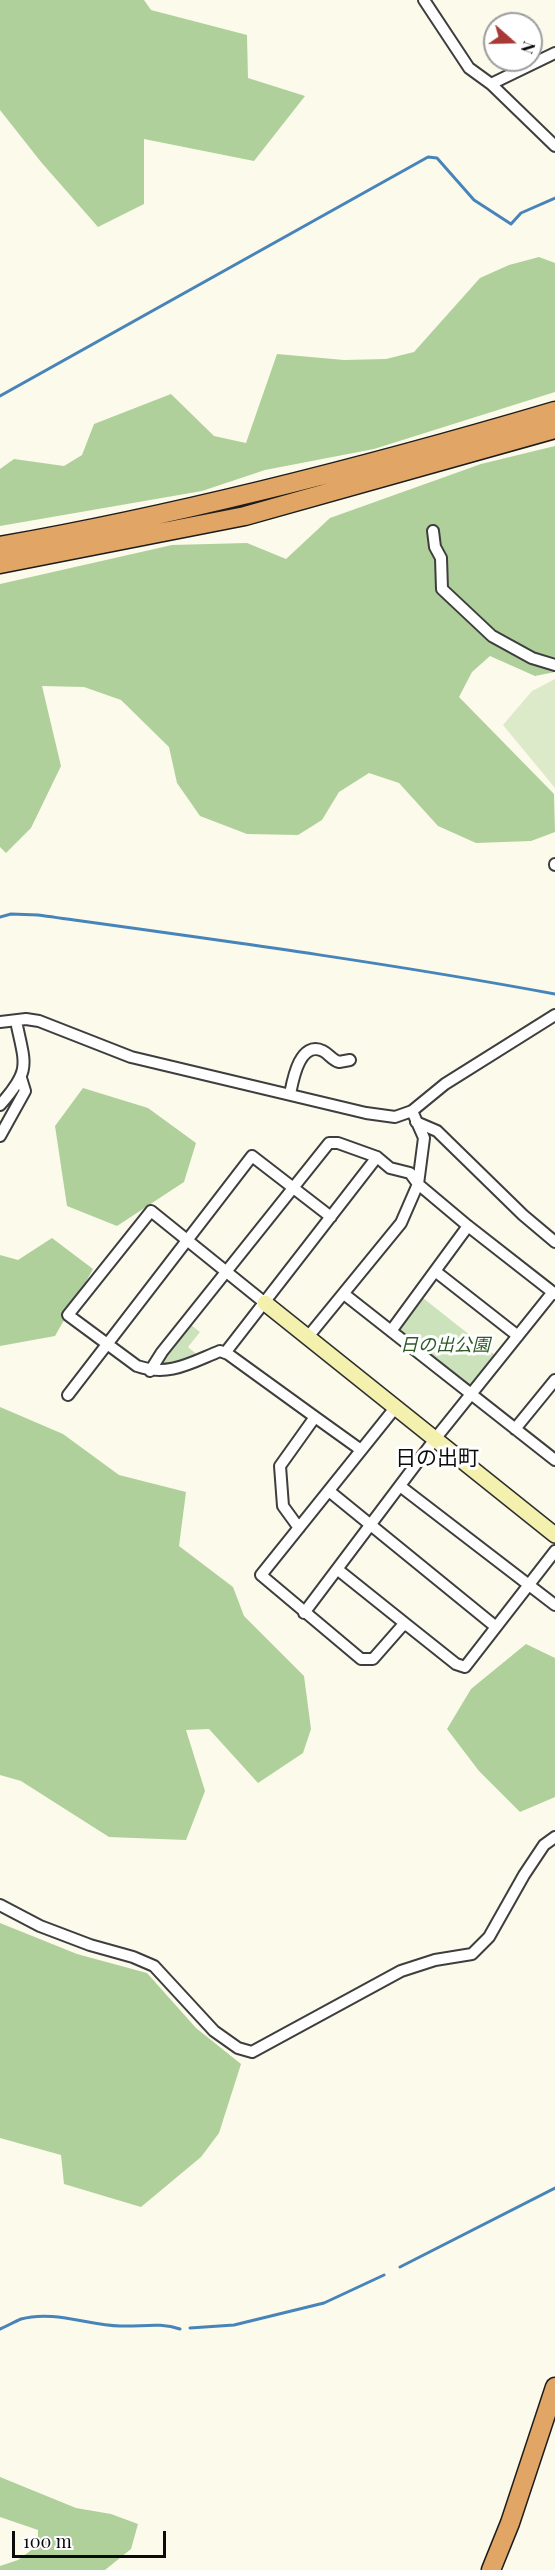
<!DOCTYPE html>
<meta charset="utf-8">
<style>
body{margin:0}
#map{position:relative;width:555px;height:2570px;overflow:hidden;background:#fcfaeb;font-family:"Playfair Display",serif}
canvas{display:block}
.north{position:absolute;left:483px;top:12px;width:60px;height:60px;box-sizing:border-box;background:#fff;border:2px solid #9d9d9d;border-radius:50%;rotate:110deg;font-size:16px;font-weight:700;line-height:24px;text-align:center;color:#0b0b0b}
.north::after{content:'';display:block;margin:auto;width:21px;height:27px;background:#a73936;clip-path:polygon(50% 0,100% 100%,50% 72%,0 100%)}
.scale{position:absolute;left:12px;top:2531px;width:154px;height:27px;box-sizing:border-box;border:3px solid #0b0b0b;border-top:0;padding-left:8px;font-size:18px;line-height:21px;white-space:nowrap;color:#0b0b0b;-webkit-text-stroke:4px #fff;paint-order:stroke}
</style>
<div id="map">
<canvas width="555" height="2570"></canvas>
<div class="north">N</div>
<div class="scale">100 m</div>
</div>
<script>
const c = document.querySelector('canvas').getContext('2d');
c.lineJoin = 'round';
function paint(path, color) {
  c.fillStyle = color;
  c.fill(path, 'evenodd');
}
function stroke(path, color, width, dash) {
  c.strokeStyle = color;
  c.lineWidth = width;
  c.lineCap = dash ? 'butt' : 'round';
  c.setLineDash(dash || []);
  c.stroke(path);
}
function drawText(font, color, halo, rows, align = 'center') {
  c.font = font + ' "Playfair Display","Noto Sans JP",serif';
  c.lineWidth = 6;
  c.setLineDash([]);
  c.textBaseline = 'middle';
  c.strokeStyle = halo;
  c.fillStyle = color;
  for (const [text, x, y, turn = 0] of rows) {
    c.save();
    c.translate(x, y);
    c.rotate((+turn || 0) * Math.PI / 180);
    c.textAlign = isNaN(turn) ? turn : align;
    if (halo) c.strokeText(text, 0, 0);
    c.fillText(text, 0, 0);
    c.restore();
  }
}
const green = new Path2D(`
 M418 1294 500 1359 471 1394 391 1331Z
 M186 1321 200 1332 188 1347 201 1358 150 1371Z`);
const forest = new Path2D(`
 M0 0H144L151 10 247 35 248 78 305 96 254 161 144 139V204L98 227 41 162 0 110Z
 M539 257 555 263V392L374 449 265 470 202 491 0 526V469L14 459 64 466 82 455 94 424 171 394 214 436 246 443 277 354 344 360 386 359 414 352 480 278 509 265Z
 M555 446V672L535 676 490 656 472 672 459 697 554 794 555 832 531 841 476 843 438 826 399 783 369 773 339 792 322 820 298 835 247 834 200 816 177 783 169 747 121 700 84 687 42 686 61 766 31 828 6 853 0 847V584L172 545 247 543 286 559 330 518 481 464Z
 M83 1088 148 1108 196 1143 184 1182 117 1226 67 1206 55 1126Z
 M52 1238 93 1269 55 1336 0 1346V1255L18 1260Z
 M0 1407 63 1434 119 1475 186 1492 179 1546 233 1587 244 1616 304 1676 311 1729 303 1753 258 1783 209 1729 186 1730 205 1791 186 1840 109 1837 21 1781 0 1775Z
 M526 1644 555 1658V1797L520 1812 479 1771 447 1729 471 1689Z
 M0 1923 77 1954 147 1973 196 2028 241 2064 219 2133 201 2157 141 2207 64 2184 61 2155 0 2138Z
 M0 2477 76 2508 111 2514 138 2524 131 2549 105 2570H0V2566L18 2560 38 2545V2530L0 2517Z`);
const pitch = new Path2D(`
 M555 679V788L503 725 532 691Z`);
const stream = new Path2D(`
 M0 396 428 157 437 158 474 200 511 224 521 213 555 198
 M0 917 11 914 38 915C211 939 383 962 555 994
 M400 2267 555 2188
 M190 2328 234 2325 324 2303 384 2275
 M0 2329C7 2326 14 2322 21 2319 53 2310 88 2325 120 2326 141 2327 160 2322 180 2329`);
const street = new Path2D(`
 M424 0 469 68 491 84 555 146
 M491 84 555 53
 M433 531 435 547 441 558 442 589 492 636 532 658 555 665
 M555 864V865
 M0 1022 26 1019 39 1021 131 1057 366 1113 395 1117 412 1111 445 1084 555 1015
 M290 1094C293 1079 300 1040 323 1051 329 1054 332 1060 339 1062L350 1060
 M0 1105C32 1069 25 1065 16 1021
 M416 1122 437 1131 523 1215 555 1242
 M0 1136 25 1091 21 1078
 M435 1271 518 1336
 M344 1294 555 1460
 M265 1303 151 1211 68 1315 137 1366C169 1377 190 1363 220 1351L228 1354 315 1417 280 1466 283 1506 299 1528
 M391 1331 468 1226
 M307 1338 401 1223 418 1184 424 1138 412 1111
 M225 1353 377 1157
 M150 1371 162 1352 329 1143H338L377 1157 390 1168 410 1173 418 1184 468 1226 555 1294
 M68 1395 252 1156 331 1217
 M395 1408 261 1575 361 1659H373L402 1626 407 1625 456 1664 465 1667 555 1551
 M315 1417 361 1450
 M515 1429 555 1380
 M400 1486 555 1605
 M329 1491 496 1627
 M337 1569 407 1625
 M304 1613 435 1439 553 1292
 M0 1905 40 1926 90 1945 133 1957 154 1966 214 2031 238 2048 252 2052 401 1971 435 1960 472 1954 489 1937 524 1875 544 1845 555 1837`);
const secondary = new Path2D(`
 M265 1303 555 1535`);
const highway = new Path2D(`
 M0 546C188 513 372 465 555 411
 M0 564 245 516 555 429
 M491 2570 510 2523 555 2387`);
const parkNames = [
 ["日の出公園",445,1345]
];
const quarterNames = [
 ["日の出町",437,1458]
];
paint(green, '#cce2ba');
paint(forest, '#afd09b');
paint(pitch, '#ddeaca');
stroke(stream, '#4784ba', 3);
stroke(street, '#3e3e3e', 14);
stroke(secondary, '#2d2d2d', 18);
stroke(highway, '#1c1c1c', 21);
stroke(street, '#fff', 10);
stroke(secondary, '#f4f1af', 15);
stroke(highway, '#e1a665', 18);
drawText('italic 18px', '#2c5925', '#fff', parkNames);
drawText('21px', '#0b0b0b', '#fff', quarterNames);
</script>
